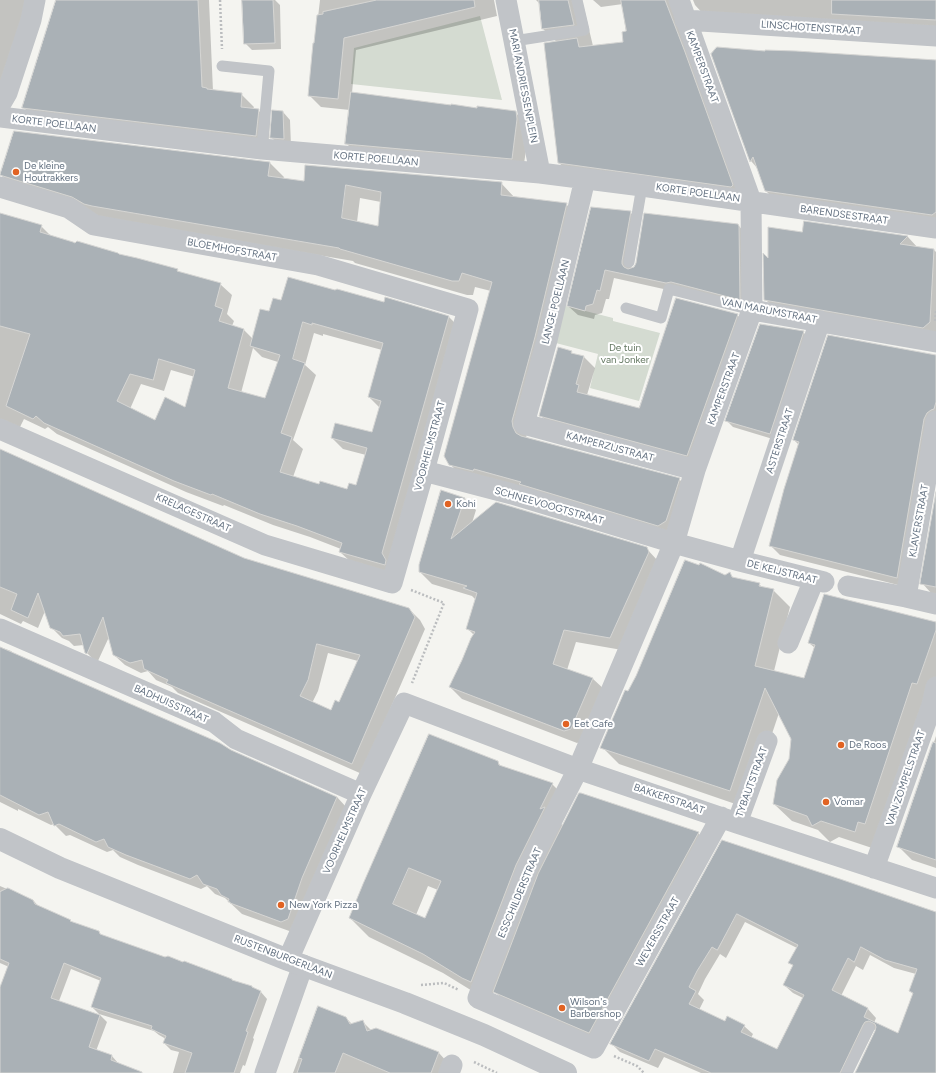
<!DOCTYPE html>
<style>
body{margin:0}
canvas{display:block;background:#f4f4f0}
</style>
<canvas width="936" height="1073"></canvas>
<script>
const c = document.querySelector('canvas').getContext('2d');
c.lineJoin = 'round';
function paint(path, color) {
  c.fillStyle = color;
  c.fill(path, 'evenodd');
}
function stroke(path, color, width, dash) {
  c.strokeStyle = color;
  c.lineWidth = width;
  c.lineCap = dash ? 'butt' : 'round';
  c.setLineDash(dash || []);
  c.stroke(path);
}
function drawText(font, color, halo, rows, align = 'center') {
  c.font = font + ' Figtree,sans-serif';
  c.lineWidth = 4;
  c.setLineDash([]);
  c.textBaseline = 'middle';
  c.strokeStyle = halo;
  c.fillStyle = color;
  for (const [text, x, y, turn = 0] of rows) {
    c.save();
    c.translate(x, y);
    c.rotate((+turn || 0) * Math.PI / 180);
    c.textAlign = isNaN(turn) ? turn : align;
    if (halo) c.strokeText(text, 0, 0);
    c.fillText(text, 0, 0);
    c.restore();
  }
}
const green = new Path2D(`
 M480 16 502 100 351 84 354 48Z
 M562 305 613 318V321L660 333 639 401 590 388 598 354 552 342Z`);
const shadow = new Path2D(`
 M0 0H29L0 96Z
 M57 0H209L213 91 241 94 254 107 253 109 258 110 270 122 268 148 35 119 23 107Z
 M243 0H275L280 5 281 49 252 50 245 43Z
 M320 0H494L497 16 356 50 352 93 477 109 515 112 527 124 529 131 523 170 358 156 347 144 350 110 321 107 309 95Z
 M536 0H582L593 46 624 43 627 32 623 4 601 7 593 0H687L744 197 571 174 559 163 557 42 543 29 540 4Z
 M693 0H936V30L706 17 695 5Z
 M767 52 936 60V227L779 204 766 191 758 169 751 161Z
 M283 112 290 120 291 146 278 144 271 137Z
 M15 132 270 163 284 177 283 179 304 182 501 183 515 198 566 204 580 218 526 438 679 479 693 493 680 535 464 479 450 464 491 291 475 287 473 295H467L355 263 353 261 106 219 15 189 1 175ZM360 198 381 202 379 228 357 222Z
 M630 212 639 221 631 269 635 268 637 264 738 225 748 236 749 308 614 278 609 299H606L602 313 595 315 594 319 578 315 568 306Z
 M0 214 41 226 52 237 177 270 180 272 220 284 232 295 227 314 234 321 232 326 244 330 253 339 270 312 282 301 385 303 386 298 449 317 460 328 396 576 352 563 340 552 341 549 310 537 273 525 224 505 223 506 186 492 57 434 48 427 45 429 24 419 19 429 0 423ZM314 333 323 336V334L382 350 369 397 380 408 372 434 332 438 343 449 366 455 357 486 348 490 320 485 293 477 303 449 293 440 316 375 305 365ZM253 348 262 357 278 362 266 399 241 393ZM171 370 195 377 186 408 155 422 130 409 141 384 164 391Z
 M805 222 908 237 918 248 934 250 936 252V341L779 313 765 299 769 260 803 233Z
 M737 315 748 325 698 466 551 426 540 415 571 352 574 354 584 357 595 368 587 395 640 409Z
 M803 332 810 339 776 440 733 427 726 420Z
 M936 356V423L906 587 780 555 770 545 799 445 794 440Z
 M0 451 244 559 409 609 420 620 425 629 362 774 178 693 172 687 156 680 148 671 141 673 125 665 114 655 109 637 97 663 86 652 84 645 74 646 69 641 62 638 51 627 45 611 38 628 23 621 21 624 0 614ZM328 653 358 661 340 703 331 712 312 703 318 691Z
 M464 498 476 510 472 523 646 548 658 561 622 650 576 642 567 670 592 678 605 690 583 741 577 743 462 699 450 687 474 635 467 628 476 600 472 596 432 584 420 572Z
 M936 498V594L931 593 922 583Z
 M729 574 734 578 759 584 762 587 773 590 790 607 774 671 805 679 815 648 809 643 936 623V696L872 848 839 837 830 842 818 830 792 821 774 804 790 760 792 739 779 713 747 808 619 764 602 747 629 692 725 576Z
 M0 647 11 651 14 654 337 797 347 808 292 932 242 914 225 898 215 894 207 886 201 889 138 865 120 857 113 850 107 852 70 835 66 836 54 824 51 825 18 809V811L0 802Z
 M936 736V868L912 860 899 847Z
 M497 762 502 767 552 784 571 803 561 824 564 826 698 833 706 841 597 1040 502 999 494 991 490 1001 482 997 443 973 369 937 350 918ZM428 886 438 890 426 920 416 915Z
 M723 841 936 913V1073H856L877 1029 874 1030 852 1073H701L664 1057 658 1068 620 1052 611 1043ZM745 922 797 948 790 963 793 966 784 985 793 993 803 998 778 1050 751 1038 753 1034 744 1026 725 1022 699 1010 704 1000 698 994 705 979 720 954 726 958ZM870 955 894 968 916 974 910 991 914 995 898 1034 874 1023 876 1018 868 1009 841 996 856 966 863 970Z
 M0 886 33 900 40 908 70 921 72 923 98 932 102 935 233 981 261 992 267 999 253 1038 254 1039 245 1066 243 1065 240 1073H173L179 1052 171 1050 164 1043 166 1039 159 1035 154 1031 99 1014 92 1007 101 981 71 969 59 1001 100 1015 107 1022 96 1051 112 1056 118 1063 134 1073H0V990L9 967 0 963Z
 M346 1018 352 1024 362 1021 372 1031 376 1029 439 1053 449 1064 446 1073H293L302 1049 303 1050Z`);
const building = new Path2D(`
 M56 0H198L202 87 207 88V89L242 93 241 107 259 109 256 136 22 108Z
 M242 0H273L275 43 244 44Z
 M377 0H474L475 7 344 38 338 99 308 96 313 43H314L317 15 323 14V12Z
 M539 0H568L574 25 542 29Z
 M621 0H665L685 52 733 185 731 187 558 163 544 43 577 38 579 47 623 42 622 32 626 31Z
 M832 0H936V20L832 14Z
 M717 47 765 51V50L796 51 936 60V212L932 215 765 191 753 157 750 162 711 54Z
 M351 92 451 105V104L477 108V106L516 111 517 119 512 159 345 144Z
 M272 110 283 111 284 139 270 138Z
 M14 131 270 162 268 176 304 181 305 165 502 182 501 195 567 203 535 337 512 421 513 427 516 433 521 436 680 478 666 521 658 526 519 484 521 482 474 469 473 471 449 465 444 456 492 282 462 273 459 281H452L340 249 339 248 92 206 84 204 72 197 3 176 0 175ZM346 185 381 192 378 226 342 218Z
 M591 207 631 211 622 261V264L624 267 628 269 634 267 636 263 644 213 738 224 739 226 740 300 671 282 666 283 605 270 600 291 597 290 593 304 586 306 585 311 567 306Z
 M0 213 42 225 40 232 73 242 75 243 77 241 118 253 119 254 137 258 178 269 177 271 221 283 215 306 223 309 219 321 244 329 228 388 265 398 280 355 250 346 260 309 269 311 273 298 281 300 288 277 335 290 337 289 384 302 385 297 449 316 382 553 386 560 385 565 339 552 342 543 297 526 260 514 212 494 211 495 174 481 44 423 36 416 33 419 6 406 30 334 0 326ZM303 322 312 325V323L383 343 368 397 381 401 372 432 335 423 331 438 367 448 356 485 349 483 347 489 320 481 319 484 280 472 292 437 281 433 305 363 293 359ZM159 359 195 370 185 407 165 397 155 420 117 401 130 374 153 380Z
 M804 221 908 236 900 244 934 249 930 322 923 328 764 300 763 253 768 258V227L802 232Z
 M676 298 738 314 687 456 539 416 558 347 572 351 571 353 584 356 576 384 579 385 577 392 639 408Z
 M760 324 804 331 770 434 725 421Z
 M828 335 936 355V402L934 409 931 410 927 413 924 419 897 578 769 546 784 489 799 442 793 440Z
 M0 449 244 558 409 608 415 617 352 764 166 683 168 680 144 669 142 660 130 663 113 655 103 617 87 654 85 653 80 634 63 636 60 632 50 628 38 593 28 618 11 610 17 594 0 587ZM317 644 360 655 339 702 335 700 331 710 300 696 308 680Z
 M441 490 465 498 451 539 496 502 647 547 649 552 610 638 564 630 553 664 593 678 571 729 564 731 449 687 462 660 471 638 475 632 466 629 477 593 463 588 467 586 419 572V565Z
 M936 492V587L920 584Z
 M685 560 699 565 700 563 725 575 730 572 732 577 760 583 759 586 774 589 755 666 804 678 815 645 808 643 824 594 936 622V630L917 684 912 683 865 824 858 822 855 832 821 821 812 826 807 816 773 804 777 780 789 759 791 739 765 688 730 791 600 748 625 690 628 691 636 676Z
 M0 647 220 743 231 750 337 797 302 878 288 919 281 922 230 903V902H228L229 899 221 895 217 889 203 884 197 875 190 879 126 855 108 847 104 839 96 842 59 824 54 826 48 812 39 815 0 795Z
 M429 734 498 761 499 765 553 783 540 809 545 807 516 865 471 982 462 978 423 954 349 918 363 884ZM409 868 441 881 425 918 393 904Z
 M933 742 936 743V860L897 847Z
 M579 793H581L699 832 589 1033 493 992 538 874Z
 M722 840 840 879 936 912V1073H855L875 1031 876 1027 875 1024 869 1021 865 1022 863 1025 840 1073H711L655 1049 649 1061 610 1044ZM737 914 798 945 788 963 793 965 783 985 804 995 777 1049 741 1032 745 1025 727 1016 725 1021 689 1004 696 991 689 987 697 971 712 947 717 950ZM861 947 885 960 917 969 909 991 913 993 898 1033 864 1017 868 1008 832 990 848 958 854 962Z
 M8 888 33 900 35 904 71 920 70 921 99 931 100 934 165 957 168 956 183 962 184 961 232 979V980L252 986V987L261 991 246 1031 248 1032 234 1073H185L192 1053 163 1043 166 1036 151 1029 152 1026 91 1007 101 978 64 963 51 998 100 1015 89 1047 112 1055 111 1060 142 1072V1073H0V987L9 963 0 959V892Z
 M318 1006 346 1017 350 1024 363 1020 367 1031 376 1028 439 1052 431 1073H390L343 1053 335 1073H297L302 1059 299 1058Z`);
const path = new Path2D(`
 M220 0 222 49
 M935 321 936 309
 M411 590 444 603 412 683
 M421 985 444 983 459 990
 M614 1056 637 1066 644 1073
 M474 1062 497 1073`);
const service = new Path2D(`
 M514 41 584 30 577 0
 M222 66 269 71 262 149
 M629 262 642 186
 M626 308 661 318 669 289 752 310
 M847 1073 869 1028`);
const minor = new Path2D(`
 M506 0 540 173
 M679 0 751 201 752 310 695 470 674 543 578 769 527 869 478 998 594 1048 721 817
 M685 20 936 36
 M0 105 7 93 31 20 35 0
 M0 117 262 149 540 173 642 186 936 228
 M585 179 547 340 524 424 695 470
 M0 187 69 208 94 225 318 265 468 309 424 471 392 583 265 545 0 429
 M752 310 936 342
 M424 471 512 494 674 543 740 561 824 582
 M740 561 820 321
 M848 586 906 597 936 604
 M906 597 936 421
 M0 629 214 722 236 739 361 794
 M788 643 814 580
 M737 823 767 741
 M874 868 932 705 936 687
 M288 960 361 794 404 703 578 769 737 823 936 888
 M265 1073 303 965
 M449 1073 452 1065`);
const tertiary = new Path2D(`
 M0 839 60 868 288 960 405 1003 484 1035 566 1073`);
const markers = [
 [16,172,4,"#e16323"],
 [448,504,4,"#e16323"],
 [566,724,4,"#e16323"],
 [841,745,4,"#e16323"],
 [826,802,4,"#e16323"],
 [281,905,4,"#e16323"],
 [562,1008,4,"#e16323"]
];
const streetNames = [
 ["LINSCHOTENSTRAAT",811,28,4],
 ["KAMPERSTRAAT",702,67,70],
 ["MARI ANDRIESSENPLEIN",523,86,79],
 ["KORTE POELLAAN",54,124,7],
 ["KORTE POELLAAN",376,159,5],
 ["KORTE POELLAAN",698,193,8],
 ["BARENDSESTRAAT",844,215,8],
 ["BLOEMHOFSTRAAT",232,250,10],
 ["LANGE POELLAAN",556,302,-76],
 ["VAN MARUMSTRAAT",769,311,11],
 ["KAMPERSTRAAT",724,389,-70],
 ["ASTERSTRAAT",780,441,-72],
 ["VOORHELMSTRAAT",430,446,-75],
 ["KAMPERZIJSTRAAT",610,447,15],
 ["SCHNEEVOOGTSTRAAT",549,506,16],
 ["KRELAGESTRAAT",193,513,24],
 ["KLAVERSTRAAT",919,521,-80],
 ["DE KEIJSTRAAT",782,572,14],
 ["BADHUISSTRAAT",171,704,24],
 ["VAN ZOMPELSTRAAT",906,778,-71],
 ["TYBAUTSTRAAT",752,782,-70],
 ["BAKKERSTRAAT",669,799,19],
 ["VOORHELMSTRAAT",345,831,-66],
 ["ESSCHILDERSTRAAT",520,893,-67],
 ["WEVERSSTRAAT",658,932,-61],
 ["RUSTENBURGERLAAN",283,957,21]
];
const poiNames = [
 ["De kleine",24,166],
 ["Houtrakkers",24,178],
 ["Kohi",456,504],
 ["Eet Cafe",574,724],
 ["De Roos",849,745],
 ["Vomar",834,802],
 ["New York Pizza",289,905],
 ["Wilson's",570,1002],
 ["Barbershop",570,1014]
];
const parkNames = [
 ["De tuin",625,348],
 ["van Jonker",625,360]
];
paint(green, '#d4dbd1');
paint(shadow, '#0003');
paint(building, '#aab1b6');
stroke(building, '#d5d5d3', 1);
stroke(path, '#bbbdbf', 2.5, [2, 2]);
stroke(service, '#c1c4c8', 11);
stroke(minor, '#c1c4c8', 21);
stroke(tertiary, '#c1c4c8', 22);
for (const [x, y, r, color] of markers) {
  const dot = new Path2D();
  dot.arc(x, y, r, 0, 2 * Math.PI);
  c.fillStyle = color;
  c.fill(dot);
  stroke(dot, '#fff', 1.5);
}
drawText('10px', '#637181', '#fff', streetNames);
drawText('10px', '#637181', '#fff', poiNames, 'left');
drawText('10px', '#647862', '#fff', parkNames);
</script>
